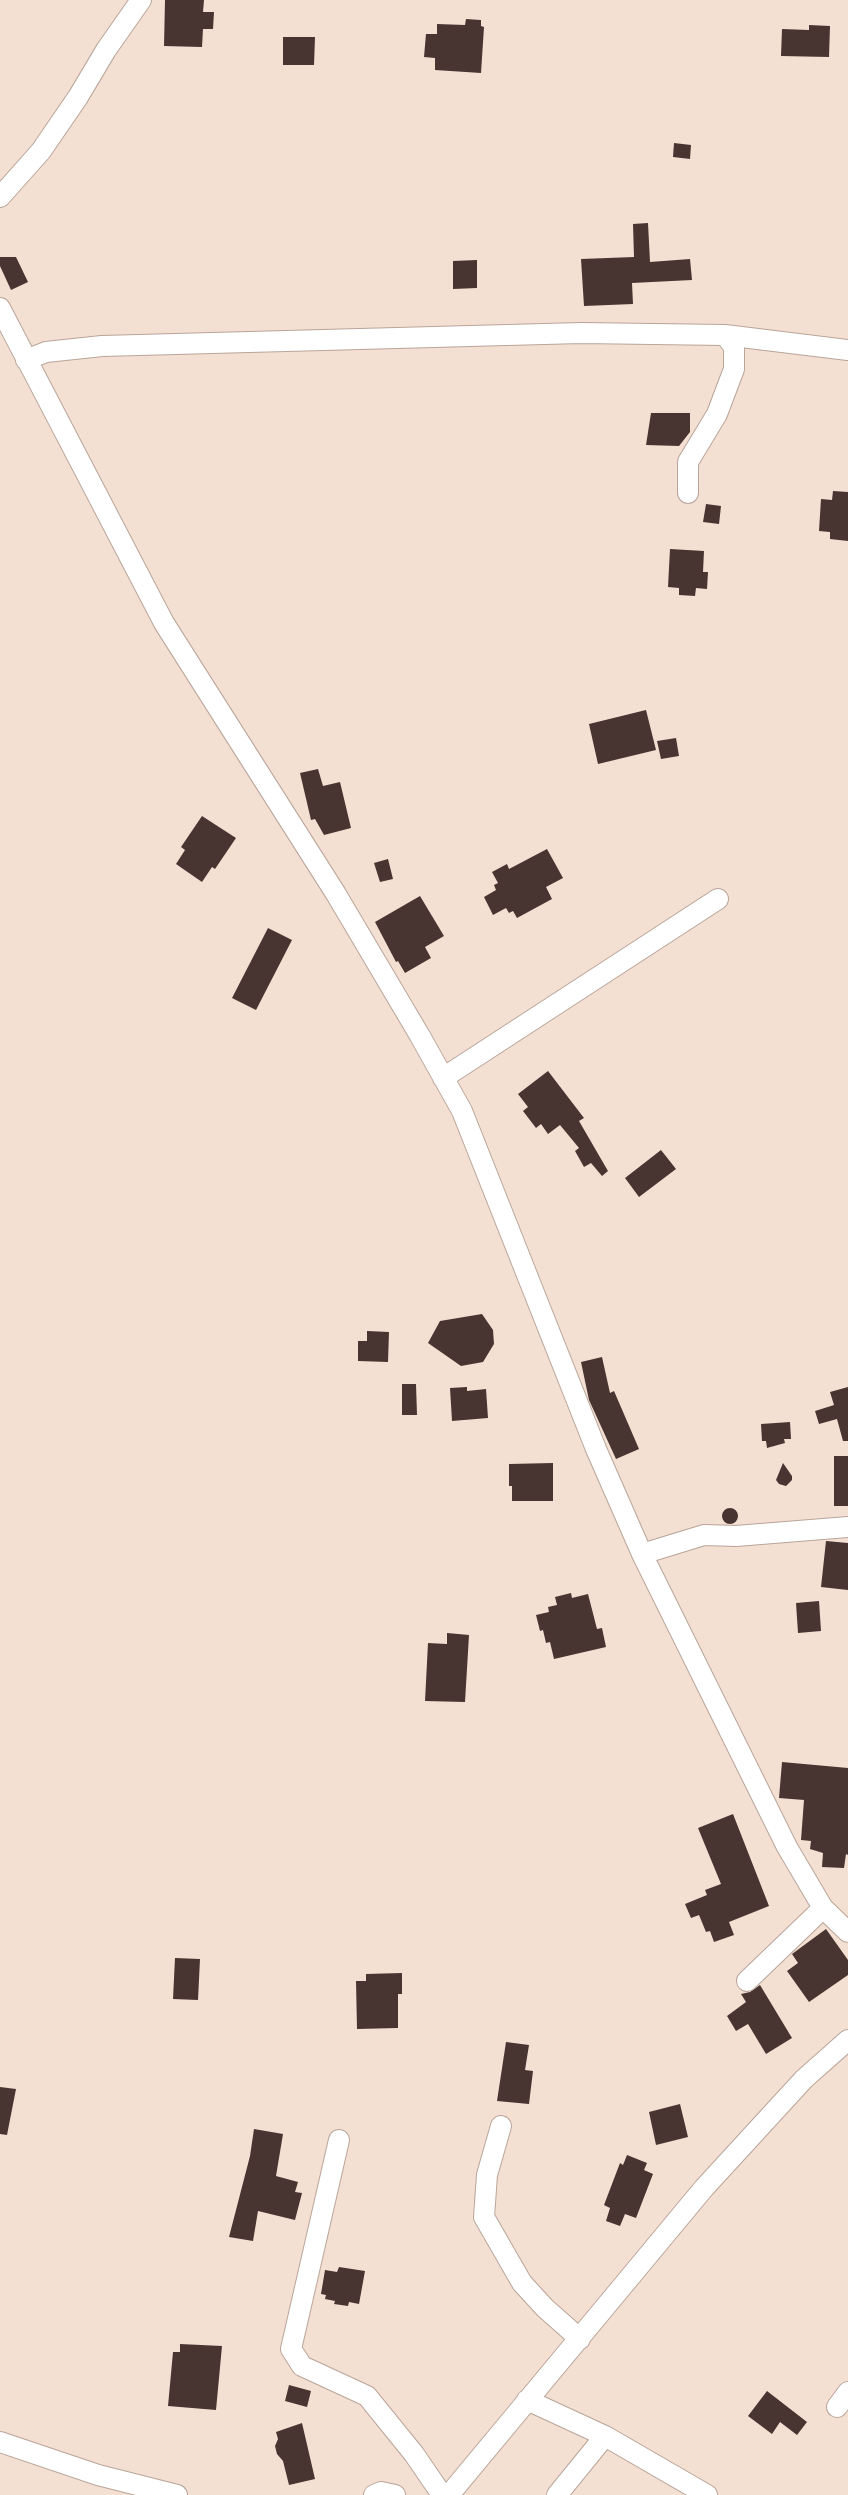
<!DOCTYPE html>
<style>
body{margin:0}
canvas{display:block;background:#f4dfd3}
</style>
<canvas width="848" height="2495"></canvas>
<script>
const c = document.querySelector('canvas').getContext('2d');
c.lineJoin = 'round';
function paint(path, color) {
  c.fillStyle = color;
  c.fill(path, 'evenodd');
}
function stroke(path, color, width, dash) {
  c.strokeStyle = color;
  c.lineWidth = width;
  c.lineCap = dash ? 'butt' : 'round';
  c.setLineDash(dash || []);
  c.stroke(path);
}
const building = new Path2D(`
 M165 0H204L203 12H214L213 29H203L202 47 164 46Z
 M466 19 481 20V26L484 27 481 73 435 70V58L424 57 426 34H437V24L465 25Z
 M809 25 830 26 829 57 781 56 782 29 809 30Z
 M283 37H315L314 65H283Z
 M674 143 691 145 690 159 673 157Z
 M648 223 650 262 690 259 692 280 632 283 633 304 584 306 581 259 634 257 633 224Z
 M0 257H16L28 282 11 290 0 266Z
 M477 260V288L453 289V261Z
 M651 413H690V432L679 446 646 445Z
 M833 491 848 492V541L830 539V532L819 531 821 499 832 500Z
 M706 504 721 506 719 524 703 522Z
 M670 549 704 551 703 572H708L707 589 696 588 695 596 679 595V588L668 587Z
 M646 710 656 750 598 764 589 724Z
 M676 738 679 756 661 759 657 741Z
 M318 769 323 786 340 782 351 828 324 835 315 819 311 820 300 773Z
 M202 816 236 838 215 869 212 867 202 882 176 864 185 850 181 847Z
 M547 849 563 878 546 887 552 899 517 918 513 911 509 913 506 908 493 915 484 897 496 890 494 885 498 883 492 872 507 864 509 869Z
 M388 859 393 879 380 882 374 863Z
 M420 896 444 936 425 947 431 958 405 973 398 961 396 962 375 922Z
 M268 928 292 940 256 1010 232 998Z
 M548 1071 584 1118 579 1121 608 1171 602 1176 591 1163 584 1167 575 1151 579 1148 560 1125 548 1134 541 1124 536 1128 523 1111 528 1107 518 1094Z
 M661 1150 676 1169 639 1197 625 1178Z
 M482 1314 493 1330 494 1344 483 1362 461 1366 428 1343 440 1321Z
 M367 1331 389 1332 388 1362 358 1361V1341H367Z
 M602 1357 610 1393 614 1391 639 1449 616 1459 589 1400 581 1362Z
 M402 1384H416L417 1415H402Z
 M467 1387V1391L486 1389 488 1418 452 1421 450 1388Z
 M848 1387V1441H843L837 1419 819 1424 815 1411 834 1405 830 1392Z
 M790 1422 791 1439H784L785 1443 767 1448 766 1441H762L761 1424Z
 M834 1456H848V1506H834Z
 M553 1463V1501H512V1486H509V1464Z
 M783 1463 792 1476V1480L786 1486 779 1484 776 1480Z
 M722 1516a8 8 0 1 1 16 0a8 8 0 1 1-16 0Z
 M826 1541 848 1543V1590L821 1587Z
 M571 1593 572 1598 588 1594 597 1629 602 1628 606 1647 554 1659 550 1642 546 1643 543 1630 540 1631 536 1615 549 1612 548 1607 557 1605 555 1597Z
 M819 1601 821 1631 798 1633 796 1603Z
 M447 1633 469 1635 465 1702 425 1701 428 1643 447 1644Z
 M782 1762 848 1768V1855L846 1854 844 1868 822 1867 823 1853 810 1849 811 1841 801 1840 804 1800 779 1798Z
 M733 1814 769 1906 729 1922 734 1935 714 1942 710 1931 706 1932 699 1915 691 1918 685 1904 707 1895 705 1890 721 1884 698 1828Z
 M826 1929 848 1960V1975L809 2002 787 1971 798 1963 792 1954Z
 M175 1958 200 1959 198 2000 173 1999Z
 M402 1973V1994H398V2028L357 2029 356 1981H366V1974Z
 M760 1985 792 2038 766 2054 748 2024 736 2031 727 2016 746 2002 741 1994 750 1992Z
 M506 2042 529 2045 525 2070 533 2071 529 2104 497 2101Z
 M0 2087 16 2089 7 2135 0 2134Z
 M680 2104 688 2137 656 2145 649 2112Z
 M254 2129 283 2134 276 2176 298 2182 295 2192 302 2193 295 2220 258 2211 253 2241 229 2237 250 2156Z
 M627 2155 647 2163 644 2170 653 2174 636 2218 625 2214 620 2226 606 2221 610 2208 604 2205 620 2163 623 2165Z
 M339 2267 365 2271 359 2304 349 2302 348 2306 334 2304 335 2301 325 2299 326 2295 321 2294 325 2270 337 2272Z
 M180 2344 222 2346 216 2410 168 2406 173 2352H180Z
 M289 2385 311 2391 307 2407 285 2401Z
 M767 2391 807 2422 797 2435 780 2422 772 2434 748 2416Z
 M302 2423 315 2479 289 2485 283 2461 277 2454 275 2446 278 2439 276 2432Z`);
const minor = new Path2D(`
 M0 197 41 151 78 97 106 50 141 0
 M0 308 164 623 336 894 420 1036 462 1111 596 1449 642 1554 787 1847 823 1908 848 1932
 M26 360 46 352 102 346 581 333 725 335 848 350
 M688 493V462L717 414 734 369V347L725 335
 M443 1078 718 899
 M642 1554 704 1535 736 1536 848 1527
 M747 1981 823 1908
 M501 2126 487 2175 484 2217 522 2283 545 2308 580 2339
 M339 2140 291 2349 302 2366 367 2396 414 2454 442 2495
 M527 2400 605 2436 707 2495
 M837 2407 848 2392
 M0 2442 98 2475 177 2495
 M374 2495 381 2492 395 2495
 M449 2495 704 2188 804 2079 848 2040
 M557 2495 605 2436`);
paint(building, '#483531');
stroke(minor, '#b9a599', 22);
stroke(minor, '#fff', 20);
</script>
